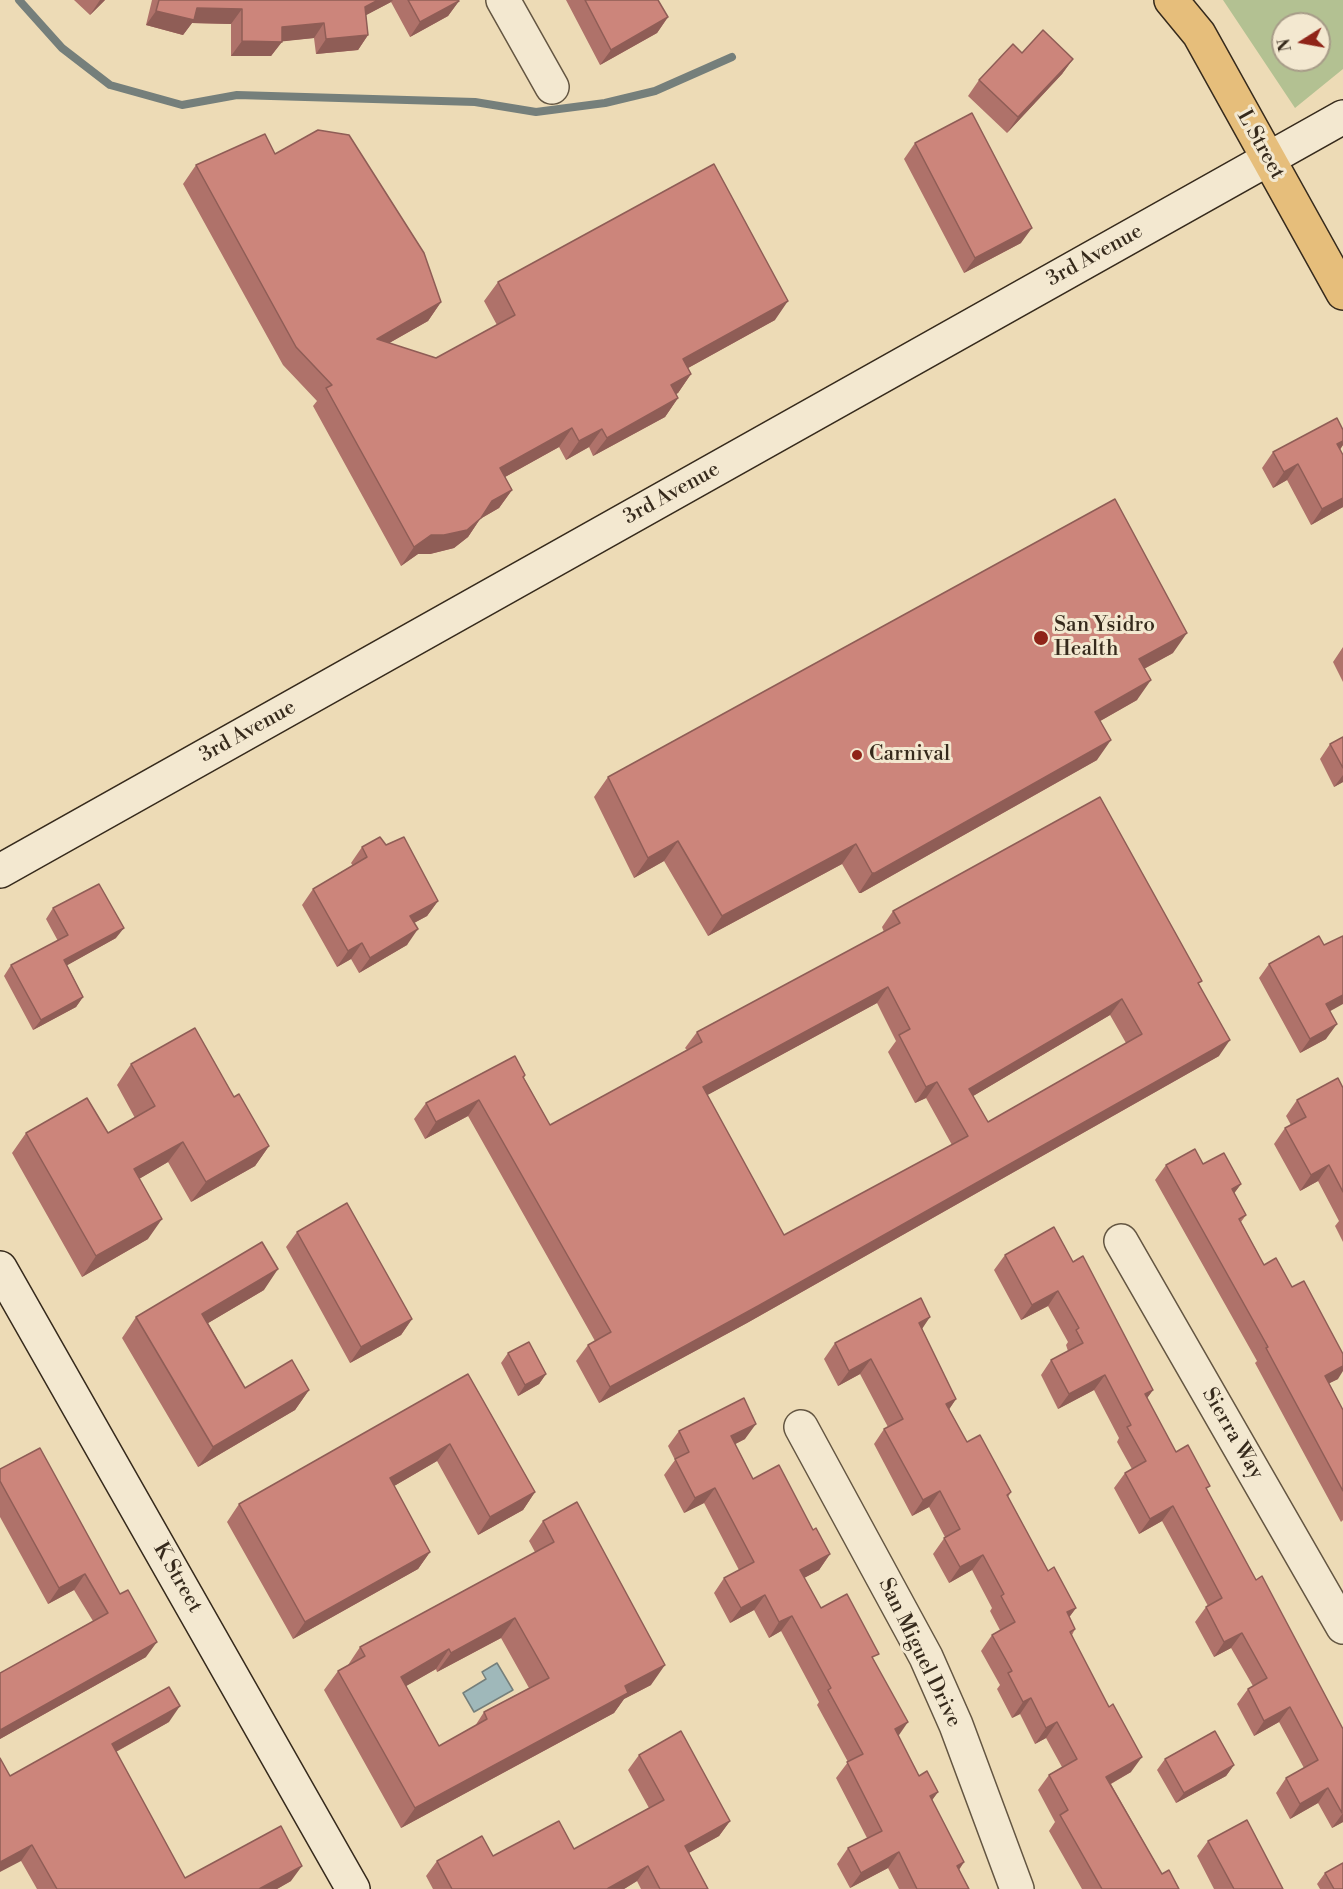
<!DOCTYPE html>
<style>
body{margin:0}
#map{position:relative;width:1343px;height:1889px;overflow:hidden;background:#eddbb6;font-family:"Libre Bodoni",serif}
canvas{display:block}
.north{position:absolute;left:1271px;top:12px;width:60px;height:60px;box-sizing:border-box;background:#f3e8d0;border:2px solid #a79c88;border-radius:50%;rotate:259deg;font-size:16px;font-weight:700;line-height:24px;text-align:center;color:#362a1c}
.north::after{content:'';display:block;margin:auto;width:21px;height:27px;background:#8f2418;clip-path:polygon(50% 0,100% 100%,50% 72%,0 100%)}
</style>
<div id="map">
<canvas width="1343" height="1889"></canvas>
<div class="north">N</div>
</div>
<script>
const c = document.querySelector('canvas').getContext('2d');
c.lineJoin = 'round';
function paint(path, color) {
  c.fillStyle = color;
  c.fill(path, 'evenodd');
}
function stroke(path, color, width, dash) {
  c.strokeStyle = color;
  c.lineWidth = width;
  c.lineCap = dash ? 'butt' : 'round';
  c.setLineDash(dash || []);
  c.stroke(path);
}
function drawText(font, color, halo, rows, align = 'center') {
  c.font = font + ' "Libre Bodoni",serif';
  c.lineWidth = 6;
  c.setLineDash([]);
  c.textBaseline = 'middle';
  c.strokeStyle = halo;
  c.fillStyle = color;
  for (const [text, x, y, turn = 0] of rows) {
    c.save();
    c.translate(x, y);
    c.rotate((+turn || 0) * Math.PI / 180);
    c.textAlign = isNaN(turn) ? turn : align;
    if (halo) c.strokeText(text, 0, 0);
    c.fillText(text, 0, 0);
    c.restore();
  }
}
const green = new Path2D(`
 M1223 0H1343V69L1295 108ZM1283 24H1319V60H1283Z`);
const water = new Path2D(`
 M497 1663 513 1690 474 1712 463 1693 486 1679 482 1672Z`);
const stream = new Path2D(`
 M19 0 62 48 110 85 182 105 237 95 475 102 536 112 605 103 655 91 732 57`);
const street = new Path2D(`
 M503 0 552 87
 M1121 1241 1343 1627
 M801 1427 926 1657 956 1725 1017 1889`);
const secondary = new Path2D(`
 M0 871 1343 117
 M0 1268 353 1889`);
const primary = new Path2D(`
 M1171 0 1199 34 1343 293`);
const wall = new Path2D(`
 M74 0H105L90 15Z
 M152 0H458L459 1 448 16 410 37 391 2 366 15 368 35 358 50 316 54 314 38 282 41 271 56H231V24L192 23 183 35 146 25Z
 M566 0H658L668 17 657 33 600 65Z
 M1022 53 1073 59 1062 74 1007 133 968 96 979 80Z
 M915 143 1021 243 964 273 904 159Z
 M275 154 441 302 428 321 389 343 436 358 497 325 484 301 498 282 775 320 688 368 691 374 678 393 676 394 678 398 665 417 593 456 589 447 566 460 559 447 505 477 512 490 499 508 480 519 468 537 454 548 430 554H418L401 566 313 406 317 401 283 365 183 184 196 165Z
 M1343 445 1340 449 1343 507 1311 525 1287 480 1273 488 1262 468 1273 452Z
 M1343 647V682L1333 662Z
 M1173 653 1144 669 1137 700 1100 721 1097 760 861 893H859L842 864 708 936 664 861 634 878 594 797 608 777Z
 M1343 737V782L1334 787 1320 759 1330 744Z
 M386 845 438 901 427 916 414 923 407 945 359 973 351 959 337 967 302 905 313 889 353 866 351 863 362 847Z
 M53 908 116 938 67 965 83 997 76 1007 33 1030 4 976 11 965 58 941 46 919Z
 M893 911 1199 984 1219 1056 747 1323 599 1403 576 1361 588 1345 595 1341 468 1116 425 1139 414 1119 426 1103 525 1075 524 1078 550 1125 687 1050 685 1048 697 1032 884 932 882 927ZM877 1003 896 1041 888 1052 915 1103 926 1098 952 1145 784 1235 707 1095ZM1110 1015 1126 1043 988 1122 973 1096Z
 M1324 945 1330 1011 1326 1039 1300 1053 1259 978 1269 964Z
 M131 1064 234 1097 269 1146 255 1166 191 1202 168 1162 139 1179 148 1239 82 1277 12 1153 26 1133H108L135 1118 117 1085Z
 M1343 1088V1242L1335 1226 1339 1221 1318 1181 1300 1191 1274 1144 1285 1128 1291 1125 1286 1116 1297 1100Z
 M1203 1164 1241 1184 1234 1193 1246 1215 1241 1222 1264 1265 1338 1379 1329 1383 1343 1410V1520L1341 1522 1255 1363 1257 1361 1155 1180 1166 1165Z
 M297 1232 412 1319 401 1335 350 1363 286 1247Z
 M1005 1255 1073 1262 1153 1390 1147 1398 1176 1452 1207 1490 1256 1580 1343 1729V1822L1332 1828 1318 1803 1290 1819 1276 1793 1286 1778 1304 1768 1279 1722 1254 1736 1237 1704 1248 1689 1253 1686 1231 1648 1214 1657 1195 1622 1206 1607 1208 1606 1162 1521 1139 1534 1114 1488 1125 1473 1132 1469 1117 1442 1119 1438 1094 1390 1058 1409 1041 1375 1051 1360 1068 1351 1066 1345 1068 1342 1048 1306 1021 1320 994 1270Z
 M264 1290 208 1323 245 1388 309 1390 295 1410 198 1467 122 1338 136 1317Z
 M922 1329 956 1399 949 1409 967 1442 1011 1492 1008 1497 1048 1571 1076 1608 1069 1617 1075 1629 1072 1635 1131 1772 1111 1784 1162 1874 1179 1889H1082L1049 1831 1055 1822 1038 1790 1049 1775 1062 1767 1046 1738 1035 1744 1020 1714 1012 1718 997 1689 1000 1685 981 1651 992 1635 1000 1630 990 1611 992 1608 972 1570 949 1583 933 1554 945 1537 929 1507 912 1516 874 1444 884 1429 888 1427 860 1374 838 1386 824 1359 835 1343Z
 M508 1353 546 1374 539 1384 518 1396 501 1363Z
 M468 1374 535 1492 523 1510 478 1535 437 1461 394 1486 430 1552 418 1569 293 1639 227 1522 239 1504Z
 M679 1431 745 1439 735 1444 753 1479 813 1530 830 1554 819 1570 804 1578 821 1608 874 1660 898 1736 919 1776 938 1792 932 1800 964 1862 959 1870 969 1889H899L888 1868 850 1888 837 1864 848 1848 867 1838 836 1778 848 1762 817 1705 819 1702 781 1631 769 1638 754 1610 730 1623 714 1593 724 1578 739 1570 704 1503 684 1513 664 1475 675 1460 668 1446Z
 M40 1448 146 1657 0 1739V1673L93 1621 74 1590 48 1604 0 1517V1469Z
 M543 1521 651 1685 624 1699 614 1713 401 1828 324 1690 338 1671 348 1665 360 1647 535 1552 529 1541ZM501 1638 529 1688 484 1712 475 1726 439 1746 406 1686 436 1669 437 1672Z
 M169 1722 116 1752 185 1878 291 1881 277 1889H37L21 1861 10 1776Z
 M639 1755 730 1821 719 1836 689 1853 708 1889H641L637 1881 624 1889H433L426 1876 437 1861 574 1849 649 1808 628 1770Z
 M1165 1759 1234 1765 1226 1776 1176 1803 1157 1770Z
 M1208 1841 1283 1889H1214L1197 1856Z
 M1325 1873 1343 1889H1320L1317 1884Z`);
const shadedWall = new Path2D(`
 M100 0H105L90 15Z
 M378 0H393L391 2 355 21 365 7Z
 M459 1 448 16 410 37 420 22Z
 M197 8 242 9 231 24 192 23 183 35 146 25 156 11Z
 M668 17 657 33 600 65 611 50Z
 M324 23 314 38 277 42H282L271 56H231L242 41 282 27Z
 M368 35 358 50 316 54 326 39Z
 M1073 59 1062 74 1007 133 1018 117Z
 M1032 228 1021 243 964 273 975 258Z
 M788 301 775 320 670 378 683 359Z
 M441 302 428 321 363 358 377 339Z
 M691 374 678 393 657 404 671 385Z
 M678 398 665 417 593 456 607 438Z
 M572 428 559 447 487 487 500 468Z
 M602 429 589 447 566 460 579 441Z
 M1343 441V445L1337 454V444Z
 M1298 464 1287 480 1273 488 1284 472Z
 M512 490 499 508 480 519 468 537 454 548 430 554H418L401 566 414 547 431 535Z
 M1343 498V507L1311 525 1322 509Z
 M1187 633 1173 653 1125 679 1139 659Z
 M1151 680 1137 700 1081 732 1095 712Z
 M1111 740 1097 760 861 893H859L872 873Z
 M1343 775V782L1334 787Z
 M678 841 664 861 634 878 648 858Z
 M856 844 842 864 708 936 722 916Z
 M438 901 427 916 399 931 410 916Z
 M124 928 116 938 57 971 64 960Z
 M418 929 407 945 359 973 370 958Z
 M362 943 351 959 337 967 348 951Z
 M888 987 877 1003 691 1104 703 1087Z
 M1343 995V1004L1316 1019 1326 1004Z
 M83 997 76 1007 33 1030 41 1020Z
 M1122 999 1110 1015 958 1105 969 1089Z
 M1337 1024 1326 1039 1300 1053 1310 1039Z
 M1230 1040 1219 1056 747 1323 599 1403 610 1387Z
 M937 1082 926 1098 915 1103 926 1087Z
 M479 1100 468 1116 425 1139 436 1122Z
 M183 1142 168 1162 120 1190 134 1169Z
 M269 1146 255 1166 191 1202 206 1182Z
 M1329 1165 1318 1181 1300 1191 1311 1175Z
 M1241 1184 1230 1199 1232 1189Z
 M162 1219 148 1239 82 1277 96 1256Z
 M278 1269 264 1290 188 1335 202 1314Z
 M1058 1291 1048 1306 1021 1320 1032 1305Z
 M930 1317 920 1332 919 1323Z
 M412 1319 401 1335 350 1363 361 1347Z
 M871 1359 860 1374 838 1386 849 1371Z
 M1343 1366V1371L1338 1379 1314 1391 1325 1376Z
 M546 1374 539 1384 518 1396 525 1385Z
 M1105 1375 1094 1390 1058 1409 1069 1394Z
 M309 1390 295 1410 198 1467 213 1447Z
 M1153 1390 1142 1405 1145 1394Z
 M956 1399 946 1414V1404Z
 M756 1424 745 1439 720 1452 731 1436Z
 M450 1444 437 1461 377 1496 390 1478Z
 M715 1488 704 1503 684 1513 695 1498Z
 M940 1491 929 1507 912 1516 923 1500Z
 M535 1492 523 1510 478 1535 490 1517Z
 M1173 1506 1162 1521 1139 1534 1150 1519Z
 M430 1552 418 1569 293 1639 305 1622Z
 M830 1554 819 1570 789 1586 800 1570Z
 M983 1555 972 1570 949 1583 960 1567Z
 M85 1574 74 1590 48 1604 59 1588Z
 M765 1595 754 1610 730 1623 741 1608Z
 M1076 1608 1065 1623 1067 1612Z
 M792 1616 781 1631 769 1638 779 1622Z
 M515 1618 501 1638 437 1672 451 1653Z
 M1242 1633 1231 1648 1214 1657 1224 1642Z
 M157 1642 146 1657 0 1739V1730Z
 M449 1649 436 1669 387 1697 401 1677Z
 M665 1665 651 1685 624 1699 614 1713 401 1828 415 1808 625 1686Z
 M1031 1698 1020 1714 1012 1718 1023 1702Z
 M180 1706 169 1722 101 1760 112 1744Z
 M1290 1707 1279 1722 1254 1736 1264 1721Z
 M908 1722 897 1738 895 1729Z
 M1057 1722 1046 1738 1035 1744 1046 1728Z
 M1142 1757 1131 1772 1096 1792 1106 1777Z
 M1234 1765 1226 1776 1176 1803 1184 1793Z
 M1328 1788 1318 1803 1290 1819 1300 1804Z
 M938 1792 927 1807 930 1796Z
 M1343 1813V1822L1332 1828Z
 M730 1821 719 1836 674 1861 685 1846Z
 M32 1845 21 1861 0 1872V1862Z
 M899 1852 888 1868 850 1888 861 1873Z
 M964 1862 953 1878 957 1866Z
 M302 1866 291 1881 277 1889H259Z
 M648 1866 637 1881 624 1889H607Z`);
const building = new Path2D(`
 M159 0H378L365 7 368 35 326 39 324 23 282 27V42L242 41V9L197 8 194 20 156 11Z
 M408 0H458L459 1 420 22Z
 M585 0H658L668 17 611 50Z
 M1043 30 1073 59 1018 117 979 80 1013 44 1022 53Z
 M972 113 1032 228 975 258 915 143Z
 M318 130 349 135 424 253 441 302 377 339 436 358 515 315 498 282 714 164 788 301 683 359 691 374 671 385 678 398 607 438 602 429 579 441 572 428 500 468 512 490 492 501 481 518 467 530 444 535H431L414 547 326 388 332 385 296 347 196 165 265 134 275 154Z
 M1337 418 1343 430V441L1337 444 1343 455V498L1322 509 1298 464 1284 472 1273 452Z
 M1115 499 1187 633 1139 659 1151 680 1095 712 1111 740 875 873H872L856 844 722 916 678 841 648 858 608 777Z
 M1343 737V768L1330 744Z
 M1100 797 1202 981 1198 983 1230 1040 758 1306 610 1387 588 1345 611 1332 479 1100 436 1122 426 1103 515 1056 525 1075 523 1077 550 1125 702 1042 697 1032 900 923 893 911ZM888 987 910 1029 899 1035 926 1087 937 1082 968 1136 784 1235 703 1087ZM1122 999 1142 1034 988 1122 969 1089Z
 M380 837 386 845 404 837 438 901 410 916 418 929 370 958 362 943 348 951 313 889 367 857 362 847Z
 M99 884 124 928 64 960 83 997 41 1020 11 965 68 935 53 908Z
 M1319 936 1324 945 1343 936V995L1326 1004 1337 1024 1310 1039 1269 964Z
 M195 1028 234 1097 239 1094 269 1146 206 1182 183 1142 134 1169 162 1219 96 1256 26 1133 87 1098 108 1133 155 1106 131 1064Z
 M1338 1078 1343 1088V1192L1329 1165 1311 1175 1285 1128 1306 1117 1297 1100Z
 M1195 1149 1203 1164 1224 1153 1241 1184 1232 1189 1246 1215 1239 1219 1264 1265 1276 1258 1292 1287 1304 1281 1343 1354V1366L1325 1376 1343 1410V1491L1266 1348 1268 1347 1166 1165Z
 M347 1203 412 1319 361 1347 297 1232Z
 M1054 1227 1073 1262 1083 1256 1153 1390 1145 1394 1176 1452 1188 1445 1210 1486 1206 1488 1256 1580 1262 1576 1343 1729 1342 1813 1328 1788 1300 1804 1286 1778 1318 1760 1290 1707 1264 1721 1248 1689 1267 1678 1242 1633 1224 1642 1206 1607 1222 1598 1173 1506 1150 1519 1125 1473 1146 1461 1127 1427 1131 1425 1105 1375 1069 1394 1051 1360 1083 1343 1076 1330 1079 1328 1058 1291 1032 1305 1005 1255Z
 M262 1242 278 1269 202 1314 245 1388 292 1360 309 1390 213 1447 136 1317Z
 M921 1298 930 1317 919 1323 956 1399 946 1404 967 1442 980 1435 1011 1492 1007 1495 1048 1571 1054 1567 1076 1608 1067 1612 1075 1629 1070 1632 1109 1707 1113 1704 1142 1757 1106 1777 1162 1874 1169 1870 1179 1889H1102L1060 1815 1068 1810 1049 1775 1077 1759 1057 1722 1046 1728 1031 1698 1023 1702 1008 1673 1012 1671 992 1635 1015 1622 1001 1596 1004 1594 983 1555 960 1567 944 1538 960 1529 940 1491 923 1500 884 1429 903 1419 871 1359 849 1371 835 1343Z
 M529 1342 546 1374 525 1385 508 1353Z
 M468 1374 535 1492 490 1517 450 1444 390 1478 430 1552 305 1622 239 1504Z
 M744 1398 756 1424 731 1436 753 1479 779 1465 813 1530 816 1528 830 1554 800 1570 821 1608 847 1594 879 1654 872 1657 908 1722 895 1729 919 1776 927 1771 938 1792 930 1796 964 1862 957 1866 969 1889H917L899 1852 861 1873 848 1848 882 1831 847 1762 863 1754 828 1690 831 1688 792 1616 779 1622 765 1595 741 1608 724 1578 754 1562 715 1488 695 1498 675 1459 689 1452 679 1431Z
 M40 1448 120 1594 128 1590 157 1642 0 1730V1673L108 1613 85 1574 59 1588 0 1481V1469Z
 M577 1502 665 1665 625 1686 628 1693 415 1808 338 1671 365 1656 360 1647 554 1542 543 1521ZM515 1618 549 1678 484 1712 487 1719 439 1746 401 1677 449 1649 451 1653Z
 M169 1687 180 1706 112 1744 185 1878 281 1826 302 1866 259 1889H57L32 1845 0 1862V1758L10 1776Z
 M681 1731 730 1821 685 1846 708 1889H660L648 1866 607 1889H452L437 1861 482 1836 493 1856 559 1821 574 1849 664 1800 639 1755Z
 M1215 1731 1234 1765 1184 1793 1165 1759Z
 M1247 1820 1283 1889H1234L1208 1841Z
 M1343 1863V1889H1334L1325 1873Z`);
const markers = [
 [1041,638,8,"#8f2418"],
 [857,755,6,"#8f2418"]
];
const streetNames = [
 ["L Street",1260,145,61],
 ["3rd Avenue",1095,256,-29],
 ["3rd Avenue",672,494,-29],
 ["3rd Avenue",248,732,-29],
 ["Sierra Way",1232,1434,60],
 ["K Street",177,1578,60],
 ["San Miguel Drive",919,1653,64]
];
const poiNames = [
 ["San Ysidro",1054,626],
 ["Health",1054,650],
 ["Carnival",869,755]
];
paint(green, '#b3c192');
paint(water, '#9fb8ba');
stroke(water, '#757f7b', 1.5);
stroke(stream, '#757f7b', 8);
stroke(street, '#645642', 36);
stroke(secondary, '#362a1c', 36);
stroke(primary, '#362a1c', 36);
stroke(street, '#f3e8d0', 33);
stroke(secondary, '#f3e8d0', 33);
stroke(primary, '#e6be7b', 33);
paint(wall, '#af726a');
paint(shadedWall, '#8f5d56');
paint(building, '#cc857b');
stroke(building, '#8f5d56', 1.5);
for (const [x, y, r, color] of markers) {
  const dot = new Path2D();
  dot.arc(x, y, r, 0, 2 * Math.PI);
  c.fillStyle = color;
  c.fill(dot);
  stroke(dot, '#f3e8d0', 2);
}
drawText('21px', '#362a1c', '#f3e8d0', streetNames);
drawText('21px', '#362a1c', '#f3e8d0', poiNames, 'left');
</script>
